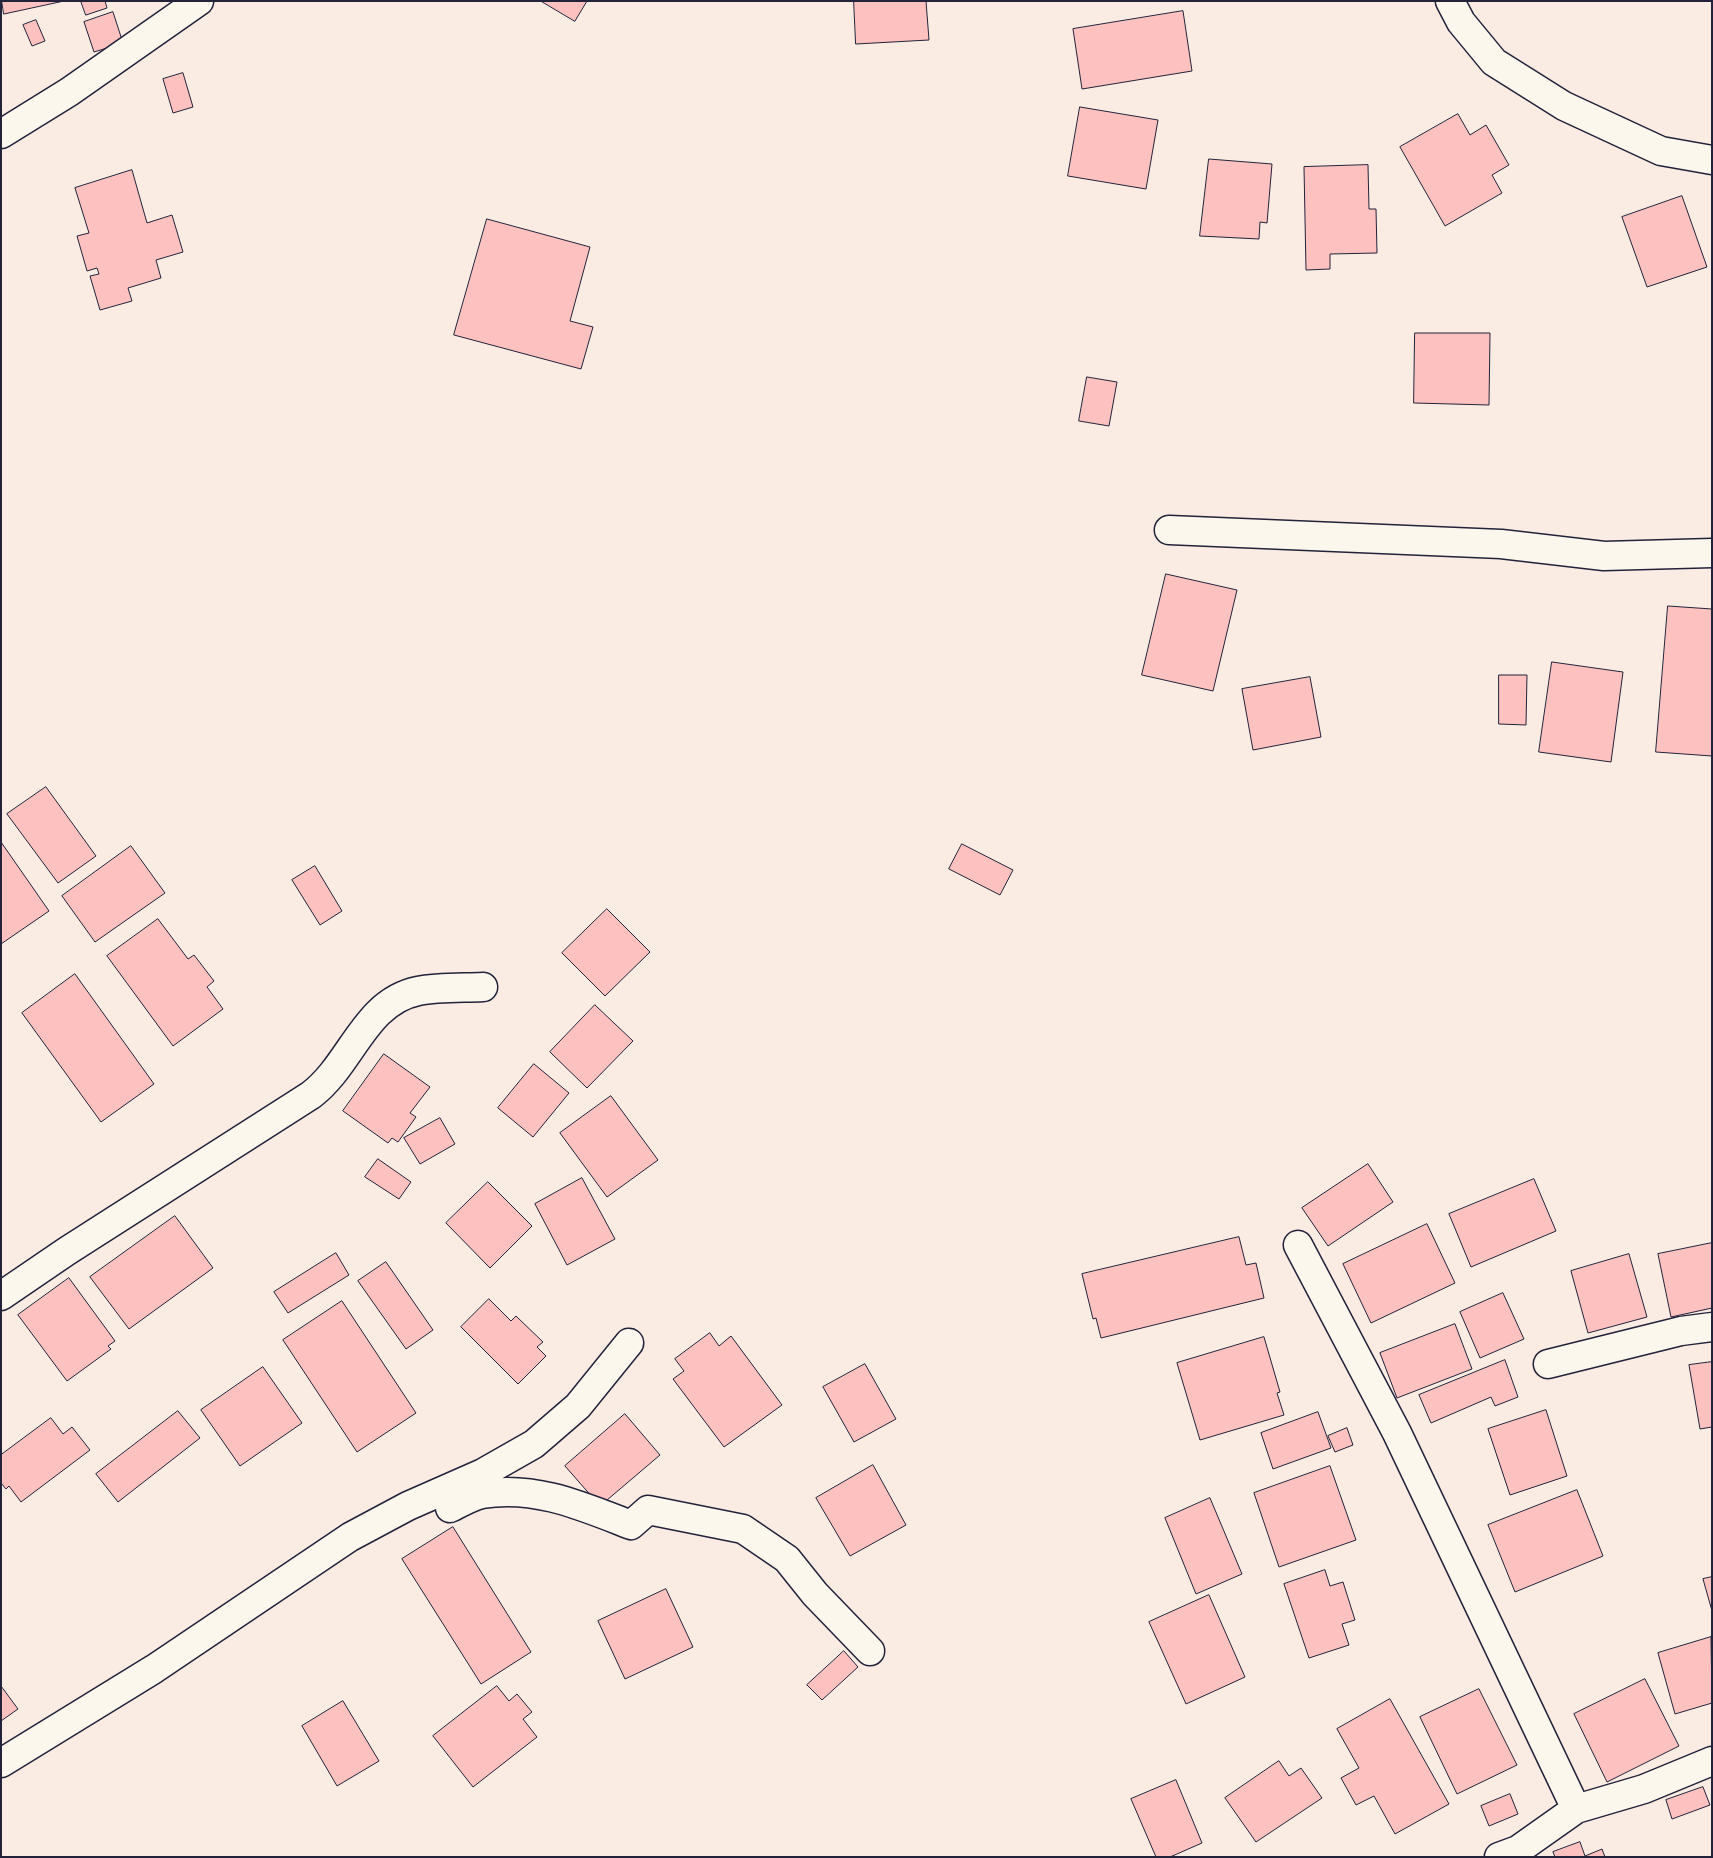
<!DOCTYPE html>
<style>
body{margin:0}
#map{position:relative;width:1713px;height:1858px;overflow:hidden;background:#fbece3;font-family:"Playpen Sans",sans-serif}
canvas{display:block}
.frame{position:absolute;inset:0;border:2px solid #22223b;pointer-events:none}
</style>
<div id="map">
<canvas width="1713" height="1858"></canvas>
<div class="frame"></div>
</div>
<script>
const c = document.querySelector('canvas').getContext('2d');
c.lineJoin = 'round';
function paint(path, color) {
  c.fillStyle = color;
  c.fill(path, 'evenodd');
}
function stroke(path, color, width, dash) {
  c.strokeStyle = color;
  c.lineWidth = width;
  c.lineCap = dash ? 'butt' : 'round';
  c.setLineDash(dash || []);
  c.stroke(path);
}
const building = new Path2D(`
 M2 1H64L4 14Z
 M81 1H105L107 8 86 15Z
 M541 1H587L575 21Z
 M854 1H926L929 40 856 44Z
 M1183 11 1192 71 1082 89 1073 29Z
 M113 12 123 43 94 52 84 22Z
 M36 20 45 41 32 46 23 25Z
 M183 73 193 107 173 113 163 79Z
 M1080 107 1158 120 1146 189 1068 176Z
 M1458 114 1470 135 1486 125 1509 165 1492 175 1502 193 1445 226 1400 147Z
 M1209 159 1272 164 1267 223 1260 222 1259 239 1200 236Z
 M1368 165 1369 209H1376L1377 253 1330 254V269L1306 270 1304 167Z
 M132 170 147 223 172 215 183 252 156 260 161 278 128 288 132 301 100 310 90 276 99 274 97 268 87 271 77 236 89 233 75 188Z
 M1682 196 1707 267 1647 287 1622 217Z
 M487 219 590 247 570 321 593 327 581 369 454 335Z
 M1415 333H1490L1489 405 1414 403Z
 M1087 377 1117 382 1109 426 1079 421Z
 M1166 574 1237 590 1213 691 1142 675Z
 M1668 606 1712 609V756L1656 752Z
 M1552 662 1623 672 1611 762 1539 752Z
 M1499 675H1527L1526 725 1499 724Z
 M1310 677 1321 737 1253 750 1242 689Z
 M46 787 96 856 58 883 7 814Z
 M1 842 49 911 1 944Z
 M962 844 1013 870 1000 895 949 869Z
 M131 846 165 893 95 942 62 896Z
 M315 866 342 911 320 925 292 880Z
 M607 909 650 952 605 996 562 953Z
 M158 919 188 959 194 955 214 981 207 987 223 1009 173 1046 107 956Z
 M75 974 154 1084 101 1122 22 1013Z
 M595 1005 633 1041 587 1088 550 1052Z
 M384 1054 430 1087 410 1113 416 1117 398 1142 392 1138 388 1143 343 1111Z
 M534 1064 569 1093 533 1137 498 1108Z
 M611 1096 658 1160 607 1197 560 1133Z
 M440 1118 455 1144 420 1164 404 1138Z
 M378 1159 411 1182 399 1199 365 1177Z
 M1368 1164 1393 1202 1328 1246 1302 1208Z
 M582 1178 615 1239 567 1265 535 1204Z
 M1534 1179 1556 1231 1471 1267 1449 1214Z
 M488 1182 532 1226 490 1268 446 1223Z
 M175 1216 213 1268 129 1329 90 1277Z
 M1427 1224 1455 1283 1371 1323 1343 1264Z
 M1239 1237 1246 1265 1256 1263 1264 1298 1101 1338 1096 1318 1093 1319 1082 1274Z
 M1712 1243V1308L1671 1317 1658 1254Z
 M336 1253 349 1275 288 1313 274 1292Z
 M1629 1254 1647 1317 1588 1333 1571 1271Z
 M386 1262 433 1330 406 1349 358 1281Z
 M69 1278 115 1341 108 1346 111 1349 67 1381 18 1315Z
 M1503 1293 1524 1339 1480 1358 1460 1312Z
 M489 1299 511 1321 516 1316 543 1342 537 1347 546 1356 518 1384 461 1327Z
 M342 1301 416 1413 357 1452 283 1340Z
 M1455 1324 1472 1369 1397 1398 1380 1353Z
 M710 1333 719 1346 731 1336 782 1405 724 1447 673 1379 684 1371 675 1359Z
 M1264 1337 1280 1392 1277 1393 1284 1415 1200 1440 1177 1363Z
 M1505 1360 1518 1397 1495 1406 1491 1397 1431 1423 1419 1395Z
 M1712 1362V1427L1700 1429 1689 1365Z
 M865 1364 896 1419 854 1442 823 1387Z
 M263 1367 302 1423 240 1466 201 1410Z
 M1546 1410 1567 1476 1510 1495 1488 1429Z
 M178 1411 200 1438 118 1502 96 1474Z
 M1318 1412 1331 1448 1273 1469 1261 1433Z
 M625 1414 660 1455 600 1506 565 1466Z
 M51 1418 63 1434 72 1427 90 1450 21 1502 9 1486 6 1489 1 1483V1455Z
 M1347 1428 1353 1445 1335 1452 1328 1436Z
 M873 1465 906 1525 850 1556 816 1498Z
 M1330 1466 1356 1540 1279 1567 1254 1493Z
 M1577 1490 1603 1556 1515 1592 1488 1525Z
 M1210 1498 1242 1574 1196 1594 1165 1518Z
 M453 1527 531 1652 481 1684 402 1559Z
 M1325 1570 1330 1586 1343 1582 1355 1620 1342 1624 1349 1645 1309 1658 1284 1584Z
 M1712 1577V1611L1703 1579Z
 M666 1589 693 1647 625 1679 598 1621Z
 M1209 1595 1245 1677 1186 1704 1149 1622Z
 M1711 1637 1712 1703 1675 1714 1658 1653Z
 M844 1651 858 1667 822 1700 807 1685Z
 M1645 1679 1679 1746 1607 1782 1574 1714Z
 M1 1686 18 1709 1 1721Z
 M497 1686 509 1701 517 1694 532 1712 523 1719 537 1737 473 1787 433 1736Z
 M1479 1689 1517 1765 1457 1794 1420 1717Z
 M1390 1699 1449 1804 1395 1834 1374 1796 1356 1805 1341 1778 1359 1768 1337 1729Z
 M343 1701 379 1761 337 1786 302 1726Z
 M1279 1761 1289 1776 1301 1768 1322 1798 1256 1842 1225 1798Z
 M1176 1780 1202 1843 1170 1857H1156L1131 1799Z
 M1703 1787 1710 1805 1672 1819 1666 1800Z
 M1510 1794 1518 1814 1489 1826 1481 1806Z
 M1580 1842 1585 1856 1602 1849 1605 1857H1555L1553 1852Z`);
const minor = new Path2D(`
 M1450 1 1461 22 1494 62 1564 106 1661 151 1712 160
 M1 134 69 92 199 1
 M1169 530 1501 544 1604 556 1712 553
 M1298 1245 1397 1433 1576 1809
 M1 1296 67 1251 311 1095C352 1064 364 1002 418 991 438 987 462 988 483 987
 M1548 1364 1681 1331 1712 1327
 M450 1508C460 1503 472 1496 482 1494 535 1485 582 1506 631 1525L648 1510 743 1529 787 1559 815 1594 870 1651
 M1 1763 154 1669 350 1537 408 1506 483 1473 534 1444 578 1406 629 1343
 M1499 1857 1518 1850 1576 1809 1644 1789 1712 1761`);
paint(building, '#fdc1bf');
stroke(building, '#22223b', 1);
stroke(minor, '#22223b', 31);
stroke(minor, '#fbf7ec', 28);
</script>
